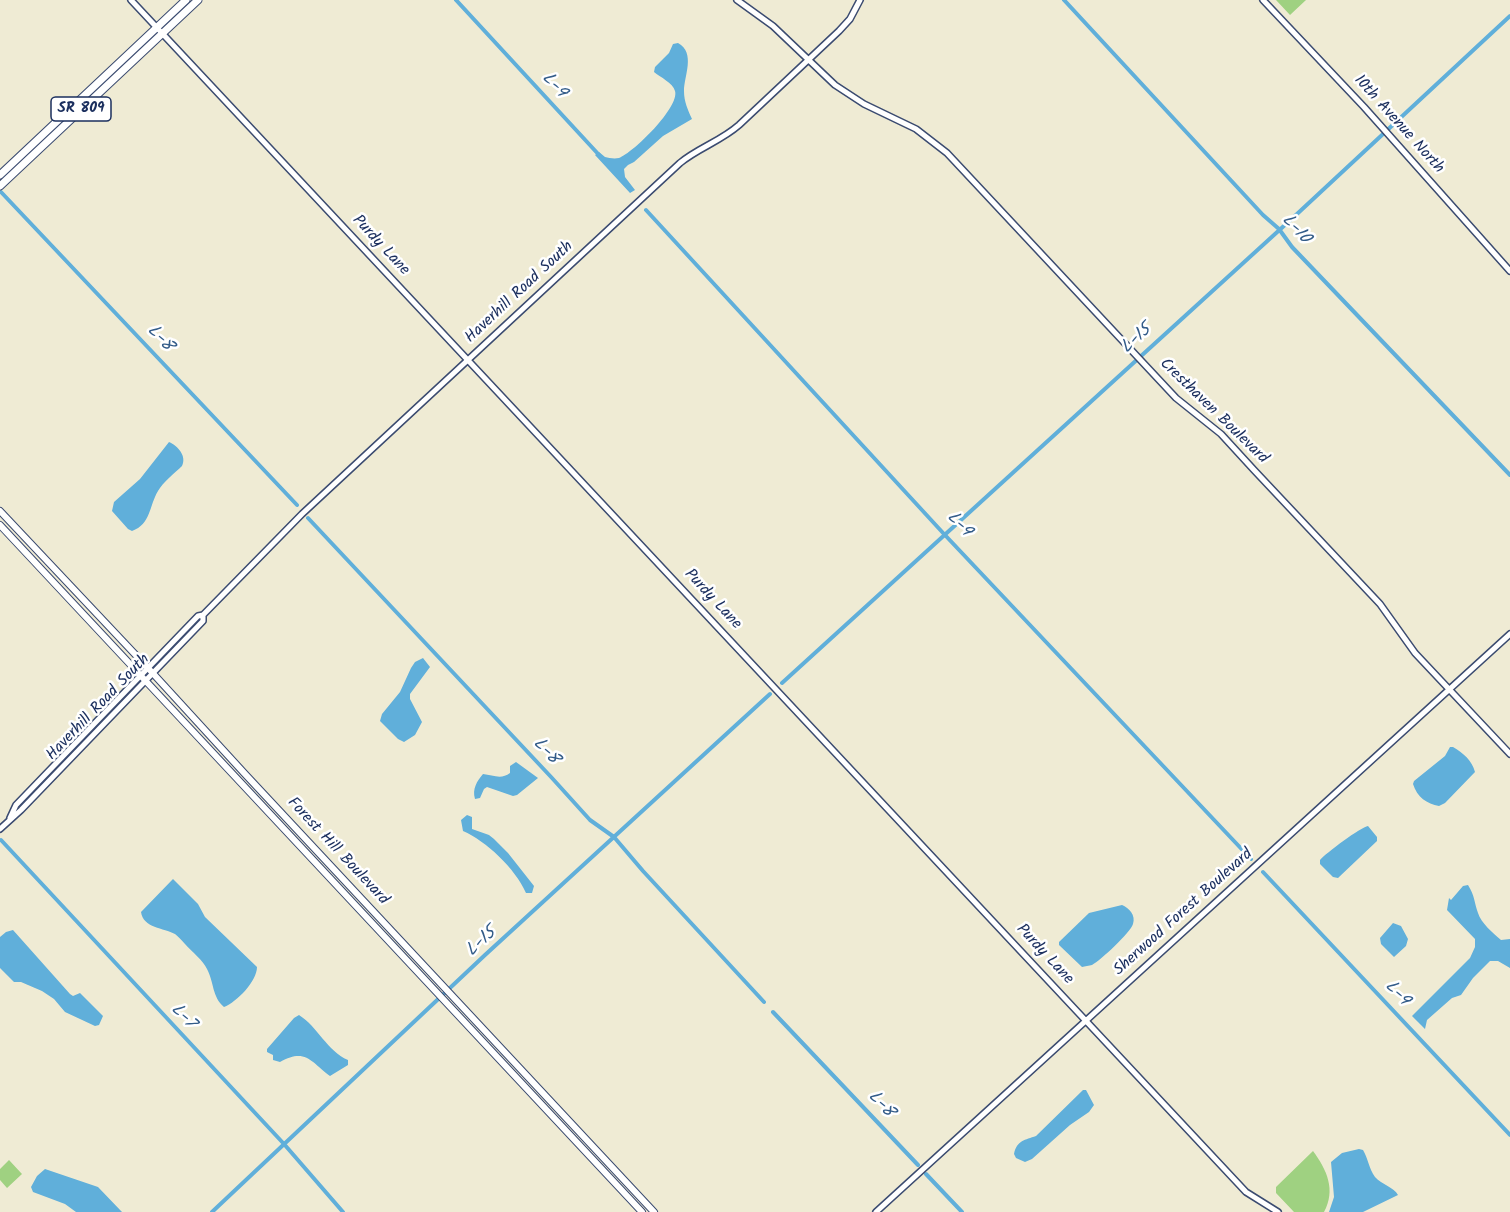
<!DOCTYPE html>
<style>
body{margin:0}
canvas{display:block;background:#efebd4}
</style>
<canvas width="1510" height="1212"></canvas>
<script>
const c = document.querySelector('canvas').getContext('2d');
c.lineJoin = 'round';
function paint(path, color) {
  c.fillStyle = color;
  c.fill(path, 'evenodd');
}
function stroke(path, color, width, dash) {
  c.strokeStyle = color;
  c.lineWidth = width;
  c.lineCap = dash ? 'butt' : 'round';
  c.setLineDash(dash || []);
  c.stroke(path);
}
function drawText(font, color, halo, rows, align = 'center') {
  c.font = font + ' Kalam,sans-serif';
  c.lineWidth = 5;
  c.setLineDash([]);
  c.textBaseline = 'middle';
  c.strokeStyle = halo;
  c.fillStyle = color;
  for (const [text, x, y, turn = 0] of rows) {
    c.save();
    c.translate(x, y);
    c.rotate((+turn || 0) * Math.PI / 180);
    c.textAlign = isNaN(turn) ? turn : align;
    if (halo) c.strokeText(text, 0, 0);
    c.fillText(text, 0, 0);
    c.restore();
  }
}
const green = new Path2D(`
 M1276 0H1306L1290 15Z
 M1313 1151C1327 1170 1336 1190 1324 1212H1294L1276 1193V1187Z
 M9 1160 22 1174 7 1188 0 1180V1169Z`);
const water = new Path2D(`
 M678 43C696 53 684 76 684 91 684 102 688 110 692 119L663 136 634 162 628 165 624 169 625 177 635 190 630 193 595 155 599 152 605 157C609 158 614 159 619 158 633 153 680 107 675 91 673 83 660 77 654 72L655 67 669 53 673 44Z
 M169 442C178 446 187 456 182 466 175 473 163 482 158 491 149 506 151 524 132 531L128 529 112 511 114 502 140 479Z
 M423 658 430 667 410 694V699L422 722 415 735 404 742 398 739 380 721 382 714 400 692 411 668 415 662Z
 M1450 747H1453C1463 753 1472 760 1475 772L1445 803 1439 806C1427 804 1417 797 1413 784L1414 781 1445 756Z
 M516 762 538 778 517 795 513 796 487 787 484 789 480 798 475 799C472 789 477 781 483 774 493 775 501 780 510 773V766Z
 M467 815 472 817V829L489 835 494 839 508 853 534 886 532 893H526C515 868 486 841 463 831L461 820Z
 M1368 826 1377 837V841L1338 878 1333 877 1320 864V860C1326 853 1361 827 1368 826Z
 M173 879 198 904 205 917 257 967C257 981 237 1002 224 1007 212 997 214 982 207 969 203 960 192 952 185 944 182 941 179 937 175 934 164 928 143 928 141 912Z
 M1468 885C1475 896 1474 902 1478 913 1481 923 1493 933 1501 940L1510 939V968L1498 961H1490L1473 978 1461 995 1452 998 1427 1020 1425 1029 1412 1016 1470 958 1475 947V939L1447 910 1449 898 1451 900 1463 886Z
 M1122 905C1129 908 1136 915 1133 924 1130 933 1101 960 1092 965 1089 966 1085 966 1082 967L1059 945V942L1089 913Z
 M1393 923 1401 926 1408 939 1406 946 1394 957 1381 944 1380 938Z
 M13 930 70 994 73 996 80 993 103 1016 99 1025 95 1026 65 1012 54 999 42 991 21 982H14L0 968V937L6 932Z
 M299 1015C318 1027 327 1051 348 1060V1065L330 1076C312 1063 306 1047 280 1062L273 1060V1055L267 1052V1049L294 1018Z
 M1083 1090H1086L1094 1105 1089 1112 1070 1125 1032 1159 1025 1162 1016 1158 1014 1154C1017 1140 1025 1140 1036 1136Z
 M1359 1149 1363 1150C1368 1158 1369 1169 1375 1177 1382 1185 1394 1187 1398 1195L1363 1212H1329L1334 1197 1331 1162 1342 1153Z
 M45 1169 98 1187 122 1212H76L65 1204 33 1192 31 1187 37 1176Z`);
const canal = new Path2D(`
 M456 0 600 156
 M1064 0 1263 215 1279 229 1292 247 1510 475
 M1 192 297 505
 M646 210 944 534 1251 859
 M308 518 552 778 590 820 614 837 643 871 764 1002
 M782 683 1297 214 1510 16
 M1 840 284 1144 343 1212
 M1263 872 1510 1135
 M773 1012 918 1165
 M926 1174 962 1212
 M212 1212 485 955 770 694`);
const tertiary = new Path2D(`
 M131 0 1246 1192 1278 1212
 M737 0 773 26 835 85 864 104 916 129 947 153 1176 398 1221 434 1254 470 1380 604 1415 653 1510 754
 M1263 0 1364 107 1510 271
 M10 818 16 805 198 616 203 615 302 514 680 163C698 148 721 141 739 125L839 31 850 19 860 0
 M0 829 21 810 203 621V615
 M876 1212 1510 634`);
const secondary = new Path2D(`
 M0 511 148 668 245 774 654 1212
 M0 525 642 1212`);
const primary = new Path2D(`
 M0 175 186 0
 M0 186 198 0`);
const shields = [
 [81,109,60]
];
const shieldNames = [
 ["SR 809",81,109]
];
const streetNames = [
 ["10th Avenue North",1398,125,48],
 ["Purdy Lane",380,246,47],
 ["Haverhill Road South",520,293,-43],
 ["Cresthaven Boulevard",1213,412,44],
 ["Purdy Lane",712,600,47],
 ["Haverhill Road South",99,708,-46],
 ["Forest Hill Boulevard",337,852,47],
 ["Sherwood Forest Boulevard",1184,913,-42],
 ["Purdy Lane",1044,955,47]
];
const waterNames = [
 ["L-9",553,86,48],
 ["L-10",1295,230,47],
 ["L-8",159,339,47],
 ["L-15",1137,340,-42],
 ["L-9",958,525,47],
 ["L-8",545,752,47],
 ["L-15",482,943,-43],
 ["L-9",1396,994,47],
 ["L-7",182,1017,47],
 ["L-8",880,1105,47]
];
paint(green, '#9fd181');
paint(water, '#60afda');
stroke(canal, '#60afda', 4);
stroke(tertiary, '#3b4b70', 8);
stroke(secondary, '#3b4b70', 8);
stroke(primary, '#3b4b70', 9);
stroke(tertiary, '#fff', 5);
stroke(secondary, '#fff', 6);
stroke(primary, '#fff', 7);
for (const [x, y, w] of shields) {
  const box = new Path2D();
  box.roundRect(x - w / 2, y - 12, w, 24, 4.5);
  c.fillStyle = '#fff';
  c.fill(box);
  stroke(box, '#1b2f5e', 1.5);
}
drawText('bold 15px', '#1b2f5e', null, shieldNames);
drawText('16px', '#1b2f5e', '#fff', streetNames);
drawText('italic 18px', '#335c89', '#fff', waterNames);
</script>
